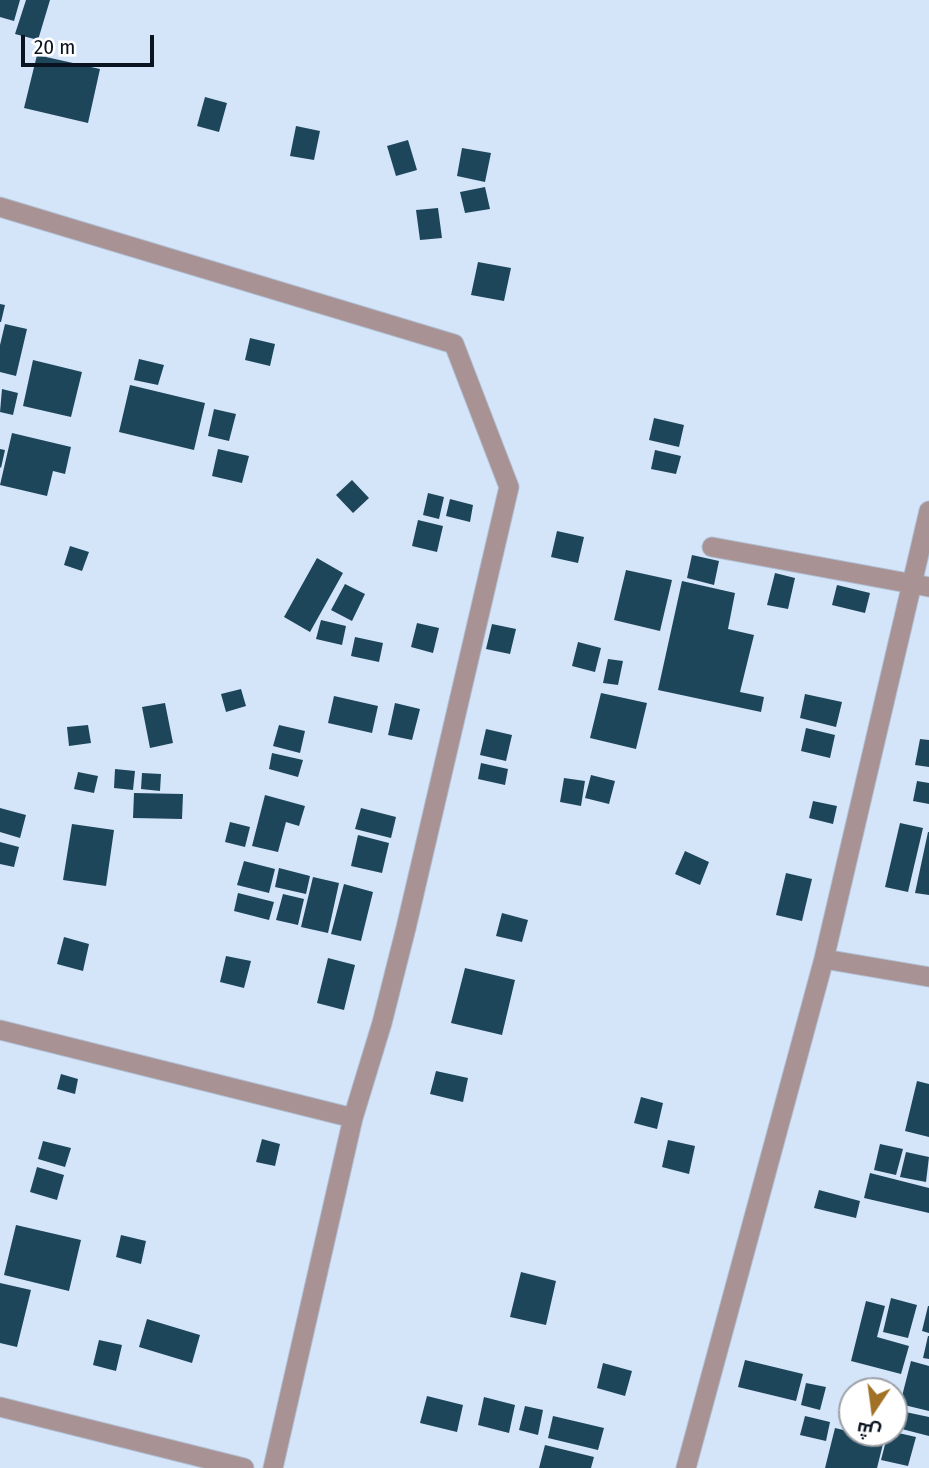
<!DOCTYPE html>
<meta charset="utf-8">
<style>
body{margin:0}
#map{position:relative;width:929px;height:1468px;overflow:hidden;background:#d4e5fa;font-family:"Fira Sans Condensed",Cairo,sans-serif}
canvas{display:block}
.north{position:absolute;left:838px;top:1377px;width:70px;height:70px;box-sizing:border-box;background:#fff;border:2px solid #9da1a6;border-radius:50%;rotate:193deg;font-size:19px;font-weight:700;line-height:28px;text-align:center;color:#0a1420}
.north::after{content:'';display:block;margin:auto;width:24px;height:32px;background:#a17125;clip-path:polygon(50% 0,100% 100%,50% 72%,0 100%)}
.scale{position:absolute;left:21px;top:35px;width:133px;height:32px;box-sizing:border-box;border:4px solid #0a1420;border-top:0;padding-left:9px;font-size:21px;line-height:24px;white-space:nowrap;color:#0a1420;-webkit-text-stroke:5px #fff;paint-order:stroke}
</style>
<div id="map">
<canvas width="929" height="1468"></canvas>
<div class="north">ش</div>
<div class="scale">20 m</div>
</div>
<script>
const c = document.querySelector('canvas').getContext('2d');
c.lineJoin = 'round';
function paint(path, color) {
  c.fillStyle = color;
  c.fill(path, 'evenodd');
}
function stroke(path, color, width, dash) {
  c.strokeStyle = color;
  c.lineWidth = width;
  c.lineCap = dash ? 'butt' : 'round';
  c.setLineDash(dash || []);
  c.stroke(path);
}
const building = new Path2D(`
 M0 0H20L14 21 0 17Z
 M26 0H50L38 40 15 34Z
 M37 55 100 69 88 123 24 108Z
 M205 97 227 103 219 132 197 126Z
 M296 126 320 131 314 160 290 156Z
 M408 140 417 170 396 176 387 146Z
 M462 148 491 153 485 182 457 176Z
 M485 187 490 209 465 213 460 192Z
 M438 208 442 238 420 240 416 210Z
 M478 262 511 268 504 301 471 295Z
 M0 304 5 305 1 322H0Z
 M5 324 27 329 16 376 0 372V345Z
 M250 338 275 344 270 366 245 360Z
 M139 359 164 365 158 385 134 380Z
 M33 360 82 372 71 417 23 406Z
 M130 385 205 403 194 450 119 432Z
 M2 389 18 393 13 415 0 412Z
 M214 409 236 414 229 441 208 436Z
 M654 418 684 425 679 447 649 440Z
 M12 433 71 447 65 474 53 471 47 496 0 485Z
 M0 449 5 450 1 468 0 467Z
 M218 449 249 456 242 483 212 476Z
 M655 450 681 456 676 474 651 469Z
 M352 480 369 498 353 513 336 495Z
 M428 493 444 497 439 519 423 515Z
 M450 499 473 505 470 522 446 516Z
 M418 520 443 526 437 552 412 546Z
 M557 531 584 537 578 563 551 557Z
 M70 546 89 552 82 571 64 565Z
 M692 555 719 561 714 585 687 578Z
 M317 558 343 573 310 632 284 617Z
 M626 570 672 580 660 631 614 620Z
 M775 573 795 578 788 609 767 605Z
 M682 581 735 593 728 629 754 635 740 692 764 697 761 712 658 690Z
 M345 584 365 594 352 621 331 610Z
 M837 585 870 593 865 613 832 605Z
 M321 620 346 626 342 645 316 639Z
 M417 623 439 628 433 653 411 647Z
 M492 624 516 629 510 654 486 649Z
 M355 637 383 643 379 662 351 656Z
 M578 642 601 648 595 672 572 666Z
 M608 659 623 661 618 685 603 683Z
 M241 689 246 706 226 712 221 694Z
 M601 693 647 703 636 749 590 738Z
 M805 694 842 702 836 727 800 718Z
 M334 696 378 706 372 733 328 723Z
 M165 703 173 743 150 748 142 707Z
 M395 703 420 709 412 740 388 735Z
 M88 725 91 743 69 746 67 727Z
 M279 725 305 731 300 753 273 746Z
 M806 728 835 735 830 758 801 751Z
 M486 729 512 735 506 761 480 755Z
 M920 739 929 740V767L915 765Z
 M272 753 303 760 298 777 269 769Z
 M481 763 508 769 505 785 478 779Z
 M115 769 135 771 133 790 114 788Z
 M78 772 98 776 94 793 74 789Z
 M142 773 161 774 160 791 141 789Z
 M591 775 615 781 609 804 585 798Z
 M564 778 585 781 581 806 560 802Z
 M917 781 929 783V804L913 801Z
 M134 793 183 794 182 819 133 818Z
 M265 795 305 806 299 826 286 822 278 852 252 846Z
 M813 801 837 806 833 824 809 818Z
 M0 808 26 815 20 838 0 832Z
 M361 808 396 817 391 838 355 829Z
 M230 822 250 827 245 847 225 842Z
 M900 823 923 828 908 892 885 887Z
 M72 824 114 830 106 886 63 880Z
 M928 832H929V895L915 893Z
 M358 835 389 843 382 873 351 866Z
 M0 842 19 847 14 867 0 864Z
 M685 851 709 862 700 885 675 874Z
 M244 861 275 869 269 893 237 885Z
 M279 868 310 876 306 894 275 887Z
 M786 873 812 879 802 921 776 915Z
 M313 877 339 883 328 933 301 927Z
 M344 884 373 892 361 941 331 934Z
 M238 893 274 902 269 920 234 911Z
 M283 894 304 899 298 925 276 920Z
 M502 913 528 920 522 942 496 936Z
 M64 937 89 944 83 971 57 964Z
 M226 956 251 961 244 988 220 982Z
 M328 958 355 965 344 1010 317 1003Z
 M465 968 515 980 502 1035 451 1023Z
 M436 1071 468 1078 463 1102 430 1094Z
 M61 1074 78 1079 75 1094 57 1089Z
 M917 1081 929 1084V1137L905 1131Z
 M641 1097 663 1103 657 1129 634 1123Z
 M262 1139 280 1144 275 1166 256 1162Z
 M668 1140 695 1146 689 1174 662 1167Z
 M43 1141 71 1148 65 1167 38 1159Z
 M880 1144 903 1149 896 1175 874 1170Z
 M906 1152 929 1157 926 1182 900 1177Z
 M37 1167 64 1175 57 1200 30 1192Z
 M870 1173 929 1188V1213L864 1198Z
 M819 1190 860 1201 856 1218 814 1208Z
 M16 1225 81 1240 69 1291 4 1275Z
 M121 1235 146 1241 141 1264 116 1257Z
 M521 1272 556 1281 546 1325 510 1317Z
 M0 1283 31 1290 17 1347 0 1343Z
 M891 1298 917 1305 908 1338 883 1332Z
 M866 1301 885 1306 877 1337 909 1346 901 1374 851 1361Z
 M928 1306H929V1333L922 1331Z
 M147 1319 200 1335 192 1363 139 1347Z
 M928 1336H929V1359L923 1358Z
 M99 1340 122 1345 116 1371 93 1365Z
 M745 1360 803 1374 796 1401 738 1387Z
 M911 1361 929 1366V1411L900 1404Z
 M603 1363 632 1371 625 1396 597 1388Z
 M806 1383 826 1387 820 1410 801 1405Z
 M427 1396 463 1405 457 1432 420 1423Z
 M484 1397 515 1405 509 1433 478 1425Z
 M525 1406 543 1410 538 1435 519 1430Z
 M896 1410 929 1417V1436L894 1427Z
 M553 1416 604 1428 598 1450 548 1438Z
 M805 1416 830 1422 826 1441 800 1435Z
 M835 1428 884 1440 877 1468H825Z
 M894 1432 916 1437 908 1466 881 1460 888 1433Z
 M545 1445 594 1457 591 1468H539Z`);
const minor = new Path2D(`
 M0 207 454 344 509 487 406 928 382 1023 353 1118 273 1468
 M712 547 929 587
 M824 959 929 511
 M0 1030 353 1118
 M0 1407 244 1468
 M686 1468 824 959 929 977`);
paint(building, '#1e465b');
stroke(minor, '#b0bfd3', 21);
stroke(minor, '#a89293', 19);
</script>
